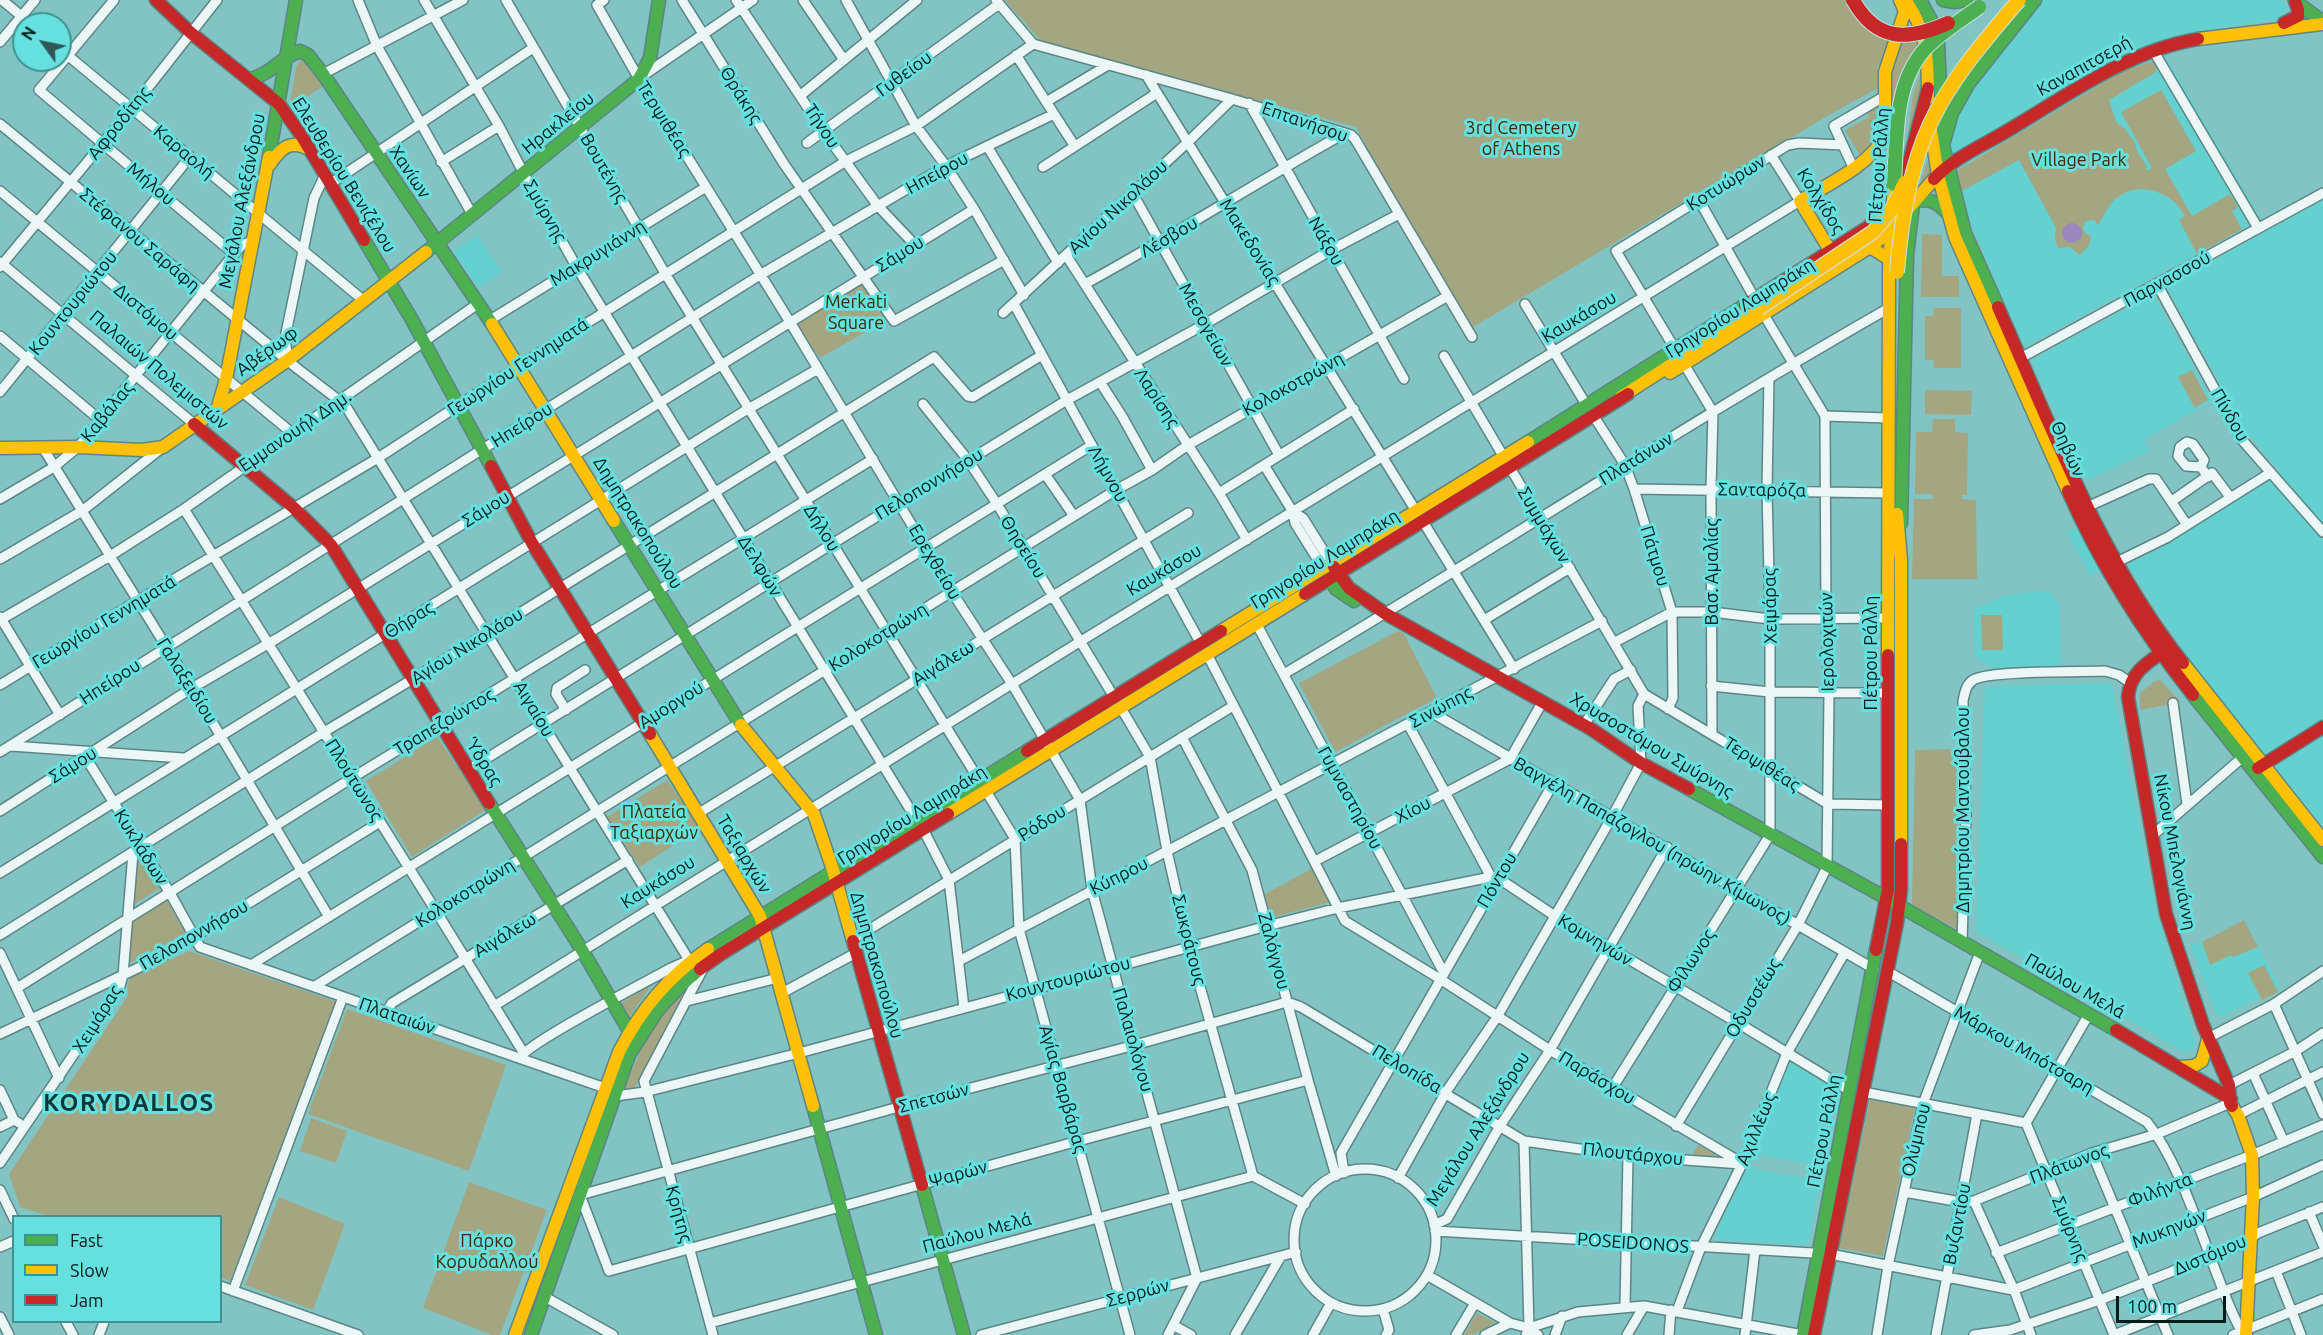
<!DOCTYPE html>
<meta charset="utf-8">
<style>
body{margin:0}
#map{position:relative;width:2323px;height:1335px;overflow:hidden;background:#82c4c4;font-family:Ubuntu,sans-serif}
canvas{display:block}
.legend{position:absolute;left:12px;top:1215px;width:210px;height:108px;box-sizing:border-box;background:#66e0df;border:2px solid #3e9291;margin:0;padding:8px 10px;list-style:none;font-size:18px;color:#021c1c}
.legend li{display:flex;align-items:center;gap:12px;height:30px}
.legend b{width:30px;border:2px solid #3e9291}
.north{position:absolute;left:12px;top:12px;width:60px;height:60px;box-sizing:border-box;background:#66e0df;border:2px solid #3e9291;border-radius:50%;rotate:303deg;font-size:16px;font-weight:700;line-height:24px;text-align:center;color:#021c1c}
.north::after{content:'';display:block;margin:auto;width:21px;height:27px;background:#2f5757;clip-path:polygon(50% 0,100% 100%,50% 72%,0 100%)}
.scale{position:absolute;left:2116px;top:1296px;width:110px;height:27px;box-sizing:border-box;border:3px solid #021c1c;border-top:0;padding-left:8px;font-size:18px;line-height:21px;white-space:nowrap;color:#021c1c;-webkit-text-stroke:4px #66e0df;paint-order:stroke}
</style>
<div id="map">
<canvas width="2323" height="1335"></canvas>
<ul class="legend">
<li><b style="height:8px;background:#4caf50"></b>Fast</li>
<li><b style="height:8px;background:#ffc107"></b>Slow</li>
<li><b style="height:8px;background:#c62828"></b>Jam</li>
</ul>
<div class="north">N</div>
<div class="scale">100 m</div>
</div>
<script>
const c = document.querySelector('canvas').getContext('2d');
c.lineJoin = 'round';
function paint(path, color) {
  c.fillStyle = color;
  c.fill(path, 'evenodd');
}
function stroke(path, color, width, dash) {
  c.strokeStyle = color;
  c.lineWidth = width;
  c.lineCap = dash ? 'butt' : 'round';
  c.setLineDash(dash || []);
  c.stroke(path);
}
function drawText(font, color, halo, rows, align = 'center') {
  c.font = font + ' Ubuntu,sans-serif';
  c.lineWidth = 6;
  c.setLineDash([]);
  c.textBaseline = 'middle';
  c.strokeStyle = halo;
  c.fillStyle = color;
  for (const [text, x, y, turn = 0] of rows) {
    c.save();
    c.translate(x, y);
    c.rotate((+turn || 0) * Math.PI / 180);
    c.textAlign = isNaN(turn) ? turn : align;
    if (halo) c.strokeText(text, 0, 0);
    c.fillText(text, 0, 0);
    c.restore();
  }
}
const built = new Path2D(`
 M2040 0H2281L2286 4V18L2231 26 2146 45 2108 64 1961 152 1951 153 1949 147 1950 128 1968 92Z
 M2165 55 2261 219 2024 347 1966 211 1960 192 1958 170 2121 72Z
 M2323 200V826L2206 685 2127 564 2161 548 2280 471 2248 434 2166 286Z
 M477 235 502 272 479 288 453 251Z
 M2153 294 2212 401 2144 440 2149 451 2087 481 2031 360Z
 M2078 526 2101 570 2090 576 2067 532Z
 M2048 590 2060 605 2061 666 1993 669 1974 656V609L2007 595Z
 M2112 683 2157 915 2195 1040V1048L2185 1053 1976 931 1985 686Z
 M2244 920 2280 987 2218 1018 2190 945 2202 942Z
 M1787 1058 1838 1089 1822 1166 1749 1153Z
 M1744 1167 1820 1181 1808 1245 1714 1240Z`);
const green = new Path2D(`
 M1005 0H1849L1893 38 1883 66H1877L1880 87 1829 115 1468 330 1356 127 1041 41Z
 M1921 38 1924 41C1894 73 1892 107 1888 149H1886L1889 117 1887 79 1899 39Z
 M301 60H305L325 85 289 108 296 67Z
 M2153 61 2157 64 2156 72 2109 100 2116 122 2124 128 2134 141 2138 153 2147 166 2145 171 2152 168 2121 112 2161 90 2196 151 2165 169 2192 216 2230 194 2238 207 2232 211 2242 229 2197 254 2179 220 2185 216C2171 190 2136 179 2113 201 2107 208 2103 217 2098 225L2094 220 2085 221 2083 229 2086 234 2091 236C2091 245 2086 250 2079 255L2070 247 2058 248 2055 239 2056 228 2019 160 1960 192 1958 170 2121 72Z
 M1920 75V97L1907 142 1913 94Z
 M1880 105 1881 138 1860 156 1845 130 1869 117 1867 112Z
 M1929 156 1934 174 1916 195Z
 M1922 234 1942 235V276H1959V297H1921Z
 M862 284 888 319 820 358 796 324Z
 M1934 308H1961V368H1934L1933 360H1925V316H1933Z
 M2192 370 2208 400 2195 408 2178 377Z
 M1925 390 1972 391 1971 415 1925 414Z
 M1933 419H1955V432L1968 433 1967 495H1962V499L1976 500 1977 579H1912L1914 499H1933L1932 494H1915L1916 432H1932Z
 M1981 615H2002L2003 650H1982Z
 M1398 631 1404 634 1437 698 1335 752 1299 683Z
 M2160 680 2181 702 2140 710V693L2155 681Z
 M437 737 487 809 412 857 366 781Z
 M1958 749 1957 929 1912 905 1915 750Z
 M667 780 700 828 640 867 607 817Z
 M139 854 160 888 133 905 137 857Z
 M1313 868 1331 902 1269 918 1263 895Z
 M166 899 186 934 128 964 133 919Z
 M2244 920 2258 947 2233 957 2231 955 2210 965 2202 942Z
 M189 951 337 1002 230 1281 221 1277 220 1216H48L20 1207 9 1174 127 997 129 978Z
 M2264 965 2278 992 2262 1000 2248 973Z
 M656 981 657 982 650 987 628 1019 620 1004Z
 M691 983 634 1089H624L647 1036 663 1011Z
 M347 1009 506 1065 469 1171 308 1114Z
 M1870 1099 1915 1108 1883 1256 1839 1248Z
 M311 1118 347 1131 336 1163 300 1151Z
 M1698 1145 1716 1155 1712 1158 1692 1156Z
 M469 1182 547 1210 500 1335H492L423 1308Z
 M279 1197 345 1224 313 1310 245 1285Z
 M1477 1313 1495 1323 1472 1335H1464Z`);
const water = new Path2D(`
 M2062 233a10 10 0 1 1 20 0a10 10 0 1 1-20 0Z`);
const street = new Path2D(`
 M2 0 31 24
 M114 0 39 90 234 254
 M358 0 377 46 472 214
 M424 0 499 126 524 174 576 266 916 819
 M506 0 666 275 979 780
 M604 0 597 5 639 79 790 322 952 592 1012 684 1080 800 1092 890 1197 1278 1168 1335
 M682 0 784 164 894 321 1004 260
 M736 0 824 132 878 206 915 245
 M803 0 844 60
 M846 0 916 126 946 166 974 209 1024 295
 M996 0 1033 44
 M0 42 35 0
 M1033 44 1232 99 1351 135 1355 139 1472 337
 M60 49 363 300
 M2153 50 2258 228
 M1016 55 1074 145
 M323 74 463 0
 M1146 75 1416 511
 M641 77 753 0
 M801 95 917 0
 M1046 102 1108 65
 M1249 103 1404 379
 M0 124 298 369 345 405 689 960 671 968C648 981 527 1043 520 1058
 M807 143 999 4
 M987 146 1058 263
 M441 162 499 126
 M1043 167 1157 93
 M1853 167 1834 126 1885 96
 M330 184 533 48
 M0 191 292 433
 M1133 194 1279 455
 M1699 200 1755 299
 M1066 255 1219 493 1247 540
 M0 262 194 424
 M0 267 132 108 217 0
 M1085 284C1173 236 1257 182 1345 133
 M2157 284 2243 441 2323 532
 M1014 304 1201 644
 M1525 304 1587 406
 M1003 313 1188 142 1232 99
 M1764 315 1825 416
 M490 320 706 187
 M0 336 100 420
 M1675 349 1616 251 1788 145 1799 143 1843 145
 M1444 356 1644 694 1828 804 1889 805
 M288 360 285 338 314 198 325 175
 M2015 361 2323 193
 M1684 364 1713 412 1711 489 1712 733
 M1100 382 1122 416 1152 470
 M0 392 189 158
 M923 404 968 460 997 504 1114 697
 M1593 415 1625 465 1634 489 1672 612 1673 698 1668 709
 M1825 416 1889 418
 M43 448 192 688 329 917
 M1264 465 1293 512 1295 523 1323 568
 M2201 467 2186 466 2178 456 2180 447 2187 442 2193 444 2204 460 2201 467 2208 477
 M1045 474 1074 516
 M1634 489 1889 493
 M1219 493 1354 409
 M0 499 54 467 78 447 234 254 242 245 253 241
 M2172 501 2212 473 2230 497
 M2087 507 2149 479H2156L2187 525
 M184 509 436 911 523 1052
 M1293 512 1303 518 1331 563
 M1422 520 1514 669
 M0 559 82 511 163 447
 M2117 562 2168 537 2270 473
 M0 617 60 715
 M0 620 110 556 184 509 479 303
 M1484 620 1570 568
 M1256 623 1444 973
 M1615 642 1672 612H1712L1770 619 1889 618
 M1207 654 1345 921 1440 979 1550 1050 1740 1162
 M1284 674C1487 554 1684 425 1889 308
 M0 685 137 601 378 458 528 360 846 161 916 126 1033 44
 M1711 686 1770 692 1889 693
 M2173 703 2187 804
 M1121 708 1150 757 1167 851 1189 947 1253 1176
 M566 710 556 694 557 688 585 670
 M1431 712 1874 969
 M1408 724 1491 877
 M1584 725 1614 679 1631 670
 M1182 737 1252 870 1308 1080 1336 1176
 M11 746 183 758
 M0 752 760 275 946 166 1054 114
 M86 758 170 893 200 947 605 1088
 M468 770 832 544 1067 400 1205 324 1331 250 1399 214
 M986 791 1015 839 1019 929 1130 1335
 M0 811 192 688 278 638 974 209
 M699 813 1188 513
 M923 829 949 880 964 1008
 M2153 835 2243 757
 M1315 861 1510 759 1543 701
 M0 873 743 412 818 369
 M0 935 324 732 413 679 934 357 968 396 973 397 1042 355
 M852 940 1233 706
 M1962 942 1966 815 1963 701C1965 692 1966 685 1973 680 1988 670 2082 672 2105 671L2119 675 2129 682
 M0 953 59 1078
 M959 961 1602 621
 M251 965 1092 445
 M704 967 644 1081 713 1335
 M1887 971 2147 1122C2179 1162 2199 1229 2218 1277 2225 1295 2232 1315 2242 1332
 M315 986 1116 490 1152 470 1188 445 1446 297
 M17 988 352 778 873 459
 M782 993 856 953
 M687 1001 778 978
 M2274 1004 2323 1114
 M494 1006 1081 641 1800 201 1771 155
 M386 1012 392 1003 628 860
 M0 1034 165 955 380 822
 M2208 1038 2274 1004 2323 971
 M2253 1073 2284 1142
 M1308 1080 1078 1141 609 1271 580 1195 906 1105 1135 1045 1287 1002 1301 1007 1524 1141 1628 1156 1742 1164
 M2229 1085 2296 1051 2323 1033
 M1613 1087 1770 835V619L1767 490 1769 378
 M0 1090 14 1120
 M1863 1092 2026 1123
 M615 1096 645 1092 799 1053 1267 926 1338 908 1491 877 1498 878 1555 916 1738 1023 1850 1091
 M2238 1115 2323 1072
 M2026 1123 2114 1335
 M2026 1123 2089 1014
 M1676 1126 1798 925 1827 867 1829 694 1826 618 1825 416
 M0 1127 14 1120 19 1123
 M1524 1141 1529 1328 1526 1335
 M2092 1153 2168 1335
 M0 1163 120 986 123 975 133 853
 M1294 1240a71 71 0 1 1 142 0a71 71 0 1 1-142 0Z
 M1344 1173 1341 1153 1554 782
 M1253 1176 1305 1204
 M1398 1178 1446 1092 1497 1017 1612 817 1641 763 1638 706 1644 694
 M0 1190 14 1219
 M1904 1192 1961 1202 1974 1201 2092 1153 2157 1134 2230 1103
 M1974 1201 2014 1290 2031 1335
 M2309 1212 2323 1245
 M1434 1225 1447 1219 1500 1126 1550 1050 1667 847
 M1435 1231 1830 1254 2013 1290 2253 1197 2323 1165
 M0 1247 14 1241
 M1996 1253 2252 1155 2323 1125
 M2276 1271 2301 1335
 M1427 1275 1510 1323 1529 1328 1538 1335
 M220 1286 358 1335
 M233 1291 343 997
 M545 1297 613 1335
 M1625 1307 1628 1156
 M1383 1309 1389 1330 1386 1335
 M1677 1311 1701 1247 1742 1164 1787 1053 1845 952
 M0 1317 9 1335
 M66 1322 73 1335
 M710 1323 1253 1176
 M1173 1325 1191 1335
 M1529 1328 1578 1312 1644 1306 1803 1335
 M99 1335 104 1322
 M981 1335 1296 1252
 M1235 1335 1281 1256
 M1313 1335 1331 1303
 M1456 1335 1475 1303
 M1485 1335 1510 1323
 M1555 1335 1562 1316
 M1627 1335 1644 1306
 M1669 1335 1671 1310
 M1745 1335 1755 1250
 M1877 1335 1888 1266 1923 1104 1980 952
 M1936 1335 1977 1114
 M1974 1335 2010 1330 2100 1300 2244 1243 2258 1233 2323 1207
 M2114 1335 2323 1252
 M2233 1335 2323 1299`);
const fast = new Path2D(`
 M1920 0 1932 22 1938 43 1943 145 1965 233 1998 307
 M1943 0 1954 2 1966 0
 M2295 1 2323 22
 M250 79C270 75 281 57 300 51L308 55 323 74 492 324
 M1943 145 1952 113 1969 83 2035 0
 M269 157 296 0
 M1915 202C1929 197 1939 203 1948 214
 M364 240 411 318 491 466
 M426 252 639 79 650 58 659 0
 M1528 442 1745 305
 M614 521 741 725
 M1901 523 1907 255 1913 205
 M1325 572 1336 589 1354 601
 M2193 695 2323 857
 M1689 789 1877 893 2116 1030
 M489 803 582 950 632 1036
 M708 949 1027 751
 M813 1106 876 1335
 M922 1185 964 1335
 M531 1335 629 1055 657 1011 680 986 700 969
 M1803 1335 1876 950`);
const slow = new Path2D(`
 M1905 0C1928 30 1928 62 1928 98
 M2198 39 2323 24
 M1930 124 1938 175 1955 237 2068 491
 M270 164C281 148 290 139 309 149
 M1870 247 1889 259
 M1833 255 1800 201C1827 185 1872 164 1885 135V72L1905 11 1900 0
 M492 324 614 521
 M1670 373 1870 247 1886 234 1934 179
 M1621 397 1759 308
 M218 407 226 379 269 157
 M0 448 78 447 142 450 163 447 288 360 426 252
 M1897 514 1901 560V844
 M1221 631 1528 442
 M1888 655 1889 268 1894 184
 M2183 663 2323 840
 M741 725 814 814 833 870 853 941
 M650 734 760 916 813 1106
 M948 814 1305 594
 M2180 1067 2194 1066 2202 1061 2208 1039
 M2232 1106 2238 1115 2252 1155 2253 1197 2246 1335
 M515 1335 619 1052C641 1009 668 977 708 949`);
const jam = new Path2D(`
 M156 0 191 33 279 104 301 135 364 240
 M2284 23 2298 16V10L2295 1
 M1934 179C1953 158 1984 145 2007 131 2068 95 2127 51 2198 39
 M1901 193 1928 88
 M1745 305 1868 227 1881 213
 M1998 307C2052 428 2100 558 2183 663
 M194 424 294 508 331 545 489 803
 M491 466 532 543 650 734
 M2068 491C2100 564 2143 632 2193 695
 M1334 567 1349 588 1386 614 1591 729 1641 763 1689 789
 M1305 594 1628 394
 M2167 649C2148 662 2130 672 2128 697L2166 914 2203 1025 2229 1085 2230 1103 2232 1106
 M1027 751 1221 631
 M2258 768 2323 727
 M853 941 922 1185
 M1876 950 1888 889V655
 M700 969 721 954 948 814
 M2116 1030 2231 1099
 M1814 1335 1897 923 1901 889V844`);
const fastBridge = new Path2D(`
 M1894 184C1897 140 1893 86 1924 50 1940 33 1960 21 1979 7`);
const slowBridge = new Path2D(`
 M1897 272C1901 222 1909 170 1930 124 1952 77 1986 39 2019 0
 M1759 308 1873 232 1892 209 1905 183`);
const jamBridge = new Path2D(`
 M1853 0C1876 42 1908 41 1948 23`);
const streetNames = [
 ["Καναπιτσερή",2084,66,-29],
 ["Γυθείου",904,74,-36],
 ["Θράκης",741,95,58],
 ["Τερψιθέας",664,119,58],
 ["Επτανήσου",1305,122,19],
 ["Αφροδίτης",119,123,-51],
 ["Ηρακλείου",558,123,-39],
 ["Τήνου",822,126,56],
 ["Καραολή",184,152,40],
 ["Πέτρου Ράλλη",1879,165,-86],
 ["Βουτένης",604,168,60],
 ["Χανίων",410,172,56],
 ["Ηπείρου",937,173,-29],
 ["Ελευθερίου Βενιζέλου",344,175,58],
 ["Κοτυώρων",1726,183,-32],
 ["Μήλου",151,184,40],
 ["Μεγάλου Αλεξάνδρου",242,201,-79],
 ["Κολχίδος",1821,201,58],
 ["Αγίου Νικολάου",1118,207,-43],
 ["Σμύρνης",545,211,60],
 ["Λέσβου",1169,237,-30],
 ["Στέφανου Σαράφη",140,240,40],
 ["Νάξου",1326,241,60],
 ["Μακεδονίας",1250,242,58],
 ["Μακρυγιάννη",598,253,-32],
 ["Σάμου",900,254,-32],
 ["Παρνασσού",2167,279,-29],
 ["Κουντουριώτου",73,303,-51],
 ["Γρηγορίου Λαμπράκη",1740,308,-32],
 ["Διστόμου",146,312,40],
 ["Καυκάσου",1579,317,-31],
 ["Μεσογείων",1206,325,61],
 ["Αβέρωφ",267,351,-36],
 ["Γεωργίου Γεννηματά",518,367,-33],
 ["Παλαιών Πολεμιστών",159,370,40],
 ["Κολοκοτρώνη",1293,384,-29],
 ["Λαρίσης",1157,398,57],
 ["Καβάλας",107,412,-51],
 ["Πίνδου",2230,415,60],
 ["Ηπείρου",522,425,-32],
 ["Εμμανουήλ Δημ.",295,431,-34],
 ["Θηβών",2068,449,66],
 ["Πλατάνων",1636,459,-32],
 ["Λήμνου",1108,474,61],
 ["Πελοποννήσου",929,484,-31],
 ["Σανταρόζα",1762,490,1],
 ["Σάμου",486,509,-32],
 ["Δημητρακοπούλου",638,523,58],
 ["Συμμάχων",1544,525,59],
 ["Δήλου",822,528,58],
 ["Θησείου",1023,547,58],
 ["Πάτμου",1655,556,73],
 ["Γρηγορίου Λαμπράκη",1325,559,-32],
 ["Ερεχθείου",935,562,59],
 ["Δελφών",760,566,59],
 ["Καυκάσου",1164,570,-31],
 ["Βασ. Αμαλίας",1712,572,-90],
 ["Χειμάρας",1770,606,-91],
 ["Θήρας",409,620,-32],
 ["Γεωργίου Γεννηματά",104,622,-31],
 ["Κολοκοτρώνη",878,637,-32],
 ["Ιερολοχιτών",1827,642,-91],
 ["Αγίου Νικολάου",467,646,-32],
 ["Πέτρου Ράλλη",1871,653,-90],
 ["Αιγάλεω",943,663,-32],
 ["Γαλαξειδίου",187,681,58],
 ["Ηπείρου",110,682,-33],
 ["Αμοργού",671,705,-32],
 ["Σινώπης",1441,707,-28],
 ["Αιγαίου",534,709,59],
 ["Τραπεζούντος",444,722,-31],
 ["Χρυσοστόμου Σμύρνης",1652,745,31],
 ["Ύδρας",484,762,58],
 ["Τερψιθέας",1762,764,32],
 ["Σάμου",73,765,-32],
 ["Πλούτωνος",354,780,58],
 ["Γυμναστηρίου",1350,798,61],
 ["Χίου",1413,810,-27],
 ["Δημητρίου Μαντούβαλου",1963,810,-90],
 ["Γρηγορίου Λαμπράκη",912,815,-32],
 ["Ρόδου",1042,823,-32],
 ["Βαγγέλη Παπάζογλου (πρώην Κίμωνος)",1652,841,30],
 ["Κυκλάδων",141,847,58],
 ["Νίκου Μπελογιάννη",2175,852,79],
 ["Ταξιαρχών",744,854,59],
 ["Κύπρου",1119,876,-27],
 ["Πόντου",1497,880,-60],
 ["Καυκάσου",658,882,-32],
 ["Κολοκοτρώνη",465,893,-32],
 ["Πελοποννήσου",194,935,-30],
 ["Αιγάλεω",505,935,-31],
 ["Σωκράτους",1189,940,76],
 ["Κομνηνών",1595,940,31],
 ["Ζαλόγγου",1274,951,75],
 ["Φίλωνος",1691,961,-57],
 ["Δημητρακοπούλου",877,965,74],
 ["Κουντουριώτου",1068,979,-15],
 ["Παύλου Μελά",2075,986,30],
 ["Οδυσσέως",1753,998,-59],
 ["Πλαταιών",397,1016,19],
 ["Χειμάρας",97,1019,-58],
 ["Παλαιολόγου",1133,1040,74],
 ["Μάρκου Μπότσαρη",2024,1050,30],
 ["Πελοπίδα",1407,1069,31],
 ["Παράσχου",1597,1078,31],
 ["Αγίας Βαρβάρας",1063,1089,74],
 ["Σπετσών",934,1098,-15],
 ["Μεγάλου Αλεξάνδρου",1478,1129,-58],
 ["Αχιλλέως",1756,1129,-68],
 ["Πέτρου Ράλλη",1824,1131,-79],
 ["Ολύμπου",1916,1140,-77],
 ["Πλουτάρχου",1633,1154,6],
 ["Πλάτωνος",2069,1164,-21],
 ["Ψαρών",958,1174,-15],
 ["Φιλήντα",2160,1190,-21],
 ["Κρήτης",679,1214,75],
 ["Βυζαντίου",1957,1224,-79],
 ["Σμύρνης",2070,1229,68],
 ["Μυκηνών",2169,1229,-21],
 ["Παύλου Μελά",977,1233,-15],
 ["POSEIDONOS",1633,1243,4],
 ["Διστόμου",2210,1255,-23],
 ["Σερρών",1138,1293,-15]
];
const parkNames = [
 ["3rd Cemetery",1521,128],
 ["of Athens",1521,149],
 ["Village Park",2079,160],
 ["Merkati",856,302],
 ["Square",856,323],
 ["Πλατεία",654,812],
 ["Ταξιαρχών",654,833],
 ["Πάρκο",487,1241],
 ["Κορυδαλλού",487,1262]
];
const districtNames = [
 ["KORYDALLOS",129,1103]
];
paint(built, '#64d0cf');
paint(green, '#a3a681');
paint(water, '#9a87c0');
stroke(street, '#5b8685', 12);
stroke(fast, '#5b8685', 15);
stroke(slow, '#5b8685', 15);
stroke(jam, '#5b8685', 15);
stroke(street, '#ecf6f6', 9);
stroke(fast, '#4caf50', 12);
stroke(slow, '#ffc107', 12);
stroke(jam, '#c62828', 12);
stroke(fastBridge, '#c7e4e4', 16, []);
stroke(slowBridge, '#c7e4e4', 16, []);
stroke(jamBridge, '#c7e4e4', 16, []);
stroke(fastBridge, '#4caf50', 14);
stroke(slowBridge, '#ffc107', 14);
stroke(jamBridge, '#c62828', 14);
drawText('18px', '#021c1c', '#66e0df', streetNames);
drawText('18px', '#422900', '#66e0df', parkNames);
c.letterSpacing = '1.5px';
drawText('bold 24px', '#113838', '#66e0df', districtNames);
c.letterSpacing = '0px';
</script>
